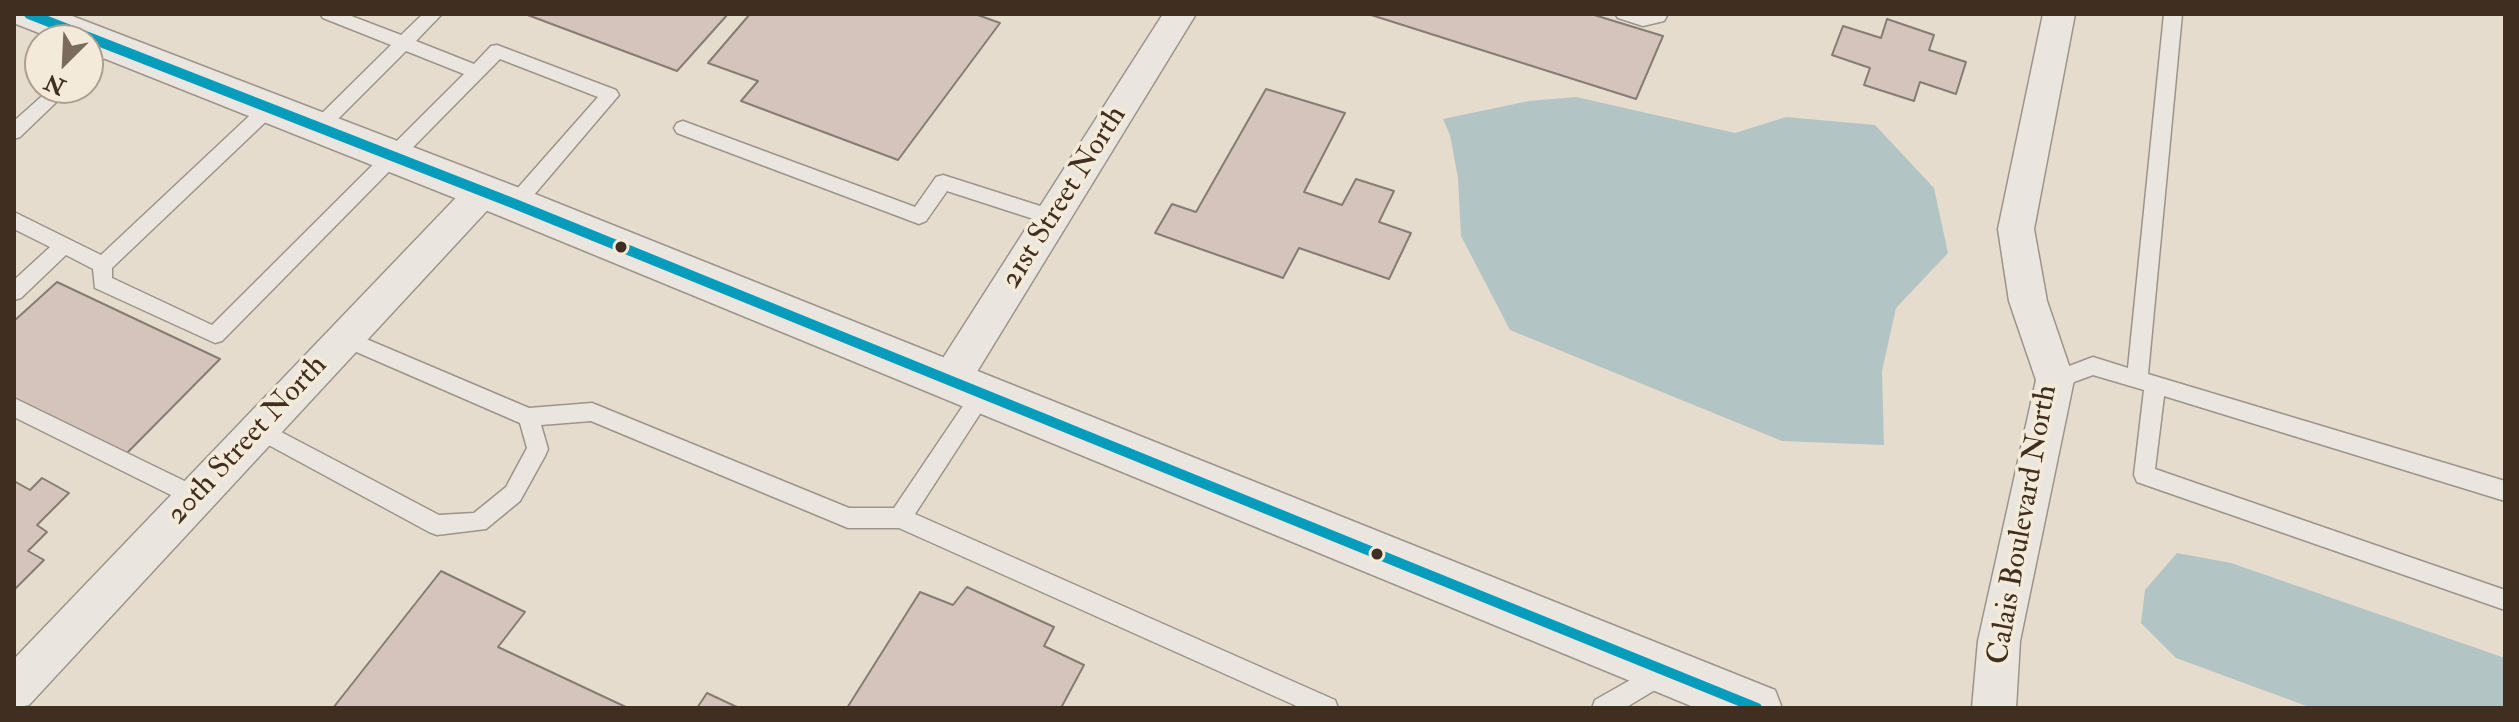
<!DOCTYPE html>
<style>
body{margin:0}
#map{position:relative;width:2519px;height:722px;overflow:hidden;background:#e5dcce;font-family:"IM FELL Double Pica",serif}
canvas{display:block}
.frame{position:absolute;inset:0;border:16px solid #402e20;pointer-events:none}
.north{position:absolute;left:24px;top:24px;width:80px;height:80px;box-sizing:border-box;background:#f4ead9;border:2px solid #ac9f8f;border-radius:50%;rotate:204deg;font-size:22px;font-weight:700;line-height:32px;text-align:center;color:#402e20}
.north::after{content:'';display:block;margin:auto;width:28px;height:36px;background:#7a6b5d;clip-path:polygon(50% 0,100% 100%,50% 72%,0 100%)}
</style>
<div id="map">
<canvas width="2519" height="722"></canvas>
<div class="frame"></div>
<div class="north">N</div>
</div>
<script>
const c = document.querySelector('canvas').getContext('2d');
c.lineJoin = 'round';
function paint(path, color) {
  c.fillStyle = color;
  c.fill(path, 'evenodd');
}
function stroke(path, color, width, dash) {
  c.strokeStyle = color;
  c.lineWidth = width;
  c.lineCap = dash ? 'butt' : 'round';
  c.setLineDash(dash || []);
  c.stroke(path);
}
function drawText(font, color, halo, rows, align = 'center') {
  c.font = font + ' "IM FELL Double Pica",serif';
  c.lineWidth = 7;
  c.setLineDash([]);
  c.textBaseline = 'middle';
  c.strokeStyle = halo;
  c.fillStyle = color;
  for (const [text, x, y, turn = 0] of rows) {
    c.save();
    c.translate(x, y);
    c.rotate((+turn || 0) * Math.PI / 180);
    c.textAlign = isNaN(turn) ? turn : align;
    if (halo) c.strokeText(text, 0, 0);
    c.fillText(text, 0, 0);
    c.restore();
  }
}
const water = new Path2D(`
 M1576 97 1735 133 1786 117 1875 125 1934 188 1948 253 1896 308 1882 371 1884 445 1782 441 1510 330 1461 236 1458 178 1450 135 1443 119 1529 101Z
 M2177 553 2231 563 2505 658V708H2312L2176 658 2141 623 2145 590Z`);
const building = new Path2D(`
 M525 14H728L677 71Z
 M750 14H975L1000 23 898 160 741 101 758 81 708 63Z
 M1368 14H1591L1663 36 1636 99Z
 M1887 19 1934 35 1929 50 1966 62 1956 94 1920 82 1914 101 1864 85 1870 68 1832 55 1843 26 1881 38Z
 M1266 89 1345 113 1304 192 1342 205 1356 179 1394 191 1379 222 1411 233 1389 279 1299 248 1283 278 1155 233 1172 204 1196 212Z
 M57 282 220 359 126 454 14 398V321Z
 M42 478 69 493 37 525 47 532 28 551 44 560 14 590V481L30 490Z
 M441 571 525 612 498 647 628 708H333Z
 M967 587 1054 627 1044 646 1084 665 1061 708H847L920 592 953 605Z
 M707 693 739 708H697Z`);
const service = new Path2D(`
 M320 14H346L401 35 423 14H442L416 41 474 64 491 46 497 45 616 90 619 95 522 209H508L506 204 508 199 598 97 500 59 222 341 215 343 95 288 93 269 66 255 21 298 14 300V280L50 247 14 229V212L101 255 263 103 269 101 278 108 275 113 112 268V278L212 325 464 74 406 51 325 132H313L310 127 313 122 391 45 323 18Z
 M1615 14H1668L1664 21 1643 26 1618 18Z
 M2164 14H2182L2148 374 2505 481V501L2164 396 2155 469 2505 590V610L2137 482 2134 475 2144 390 2093 375 2055 389 2048 386 2045 380 2048 374 2093 357 2128 368Z
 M109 39 118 45 115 50 88 71V54Z
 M51 88H71L20 137 14 139V121Z
 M683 121 915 207 936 177 943 175 1059 212 1061 217 1059 222 1052 225 947 191 926 221 919 224 677 133 674 128 677 123Z
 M345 330 529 408 592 403 849 508H894L975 388 982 385 989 388 992 394 989 400 915 514 1335 700 1338 708H1301L899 528H848L591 421 541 425 548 449 545 456 520 501 486 529 437 535 429 532 252 436 249 430 252 424 259 421 266 424 439 515 474 513 506 487 527 448 520 423 338 344 335 338 338 332Z
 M14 398 203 490 207 497 203 504 196 507 189 504 14 417Z
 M1662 662 1670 665 1673 673 1670 681 1625 708H1592L1595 700Z`);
const minor = new Path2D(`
 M1163 14H1196L964 393 950 398 936 393 931 381 936 369Z
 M2043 14H2075L2034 229 2047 301 2074 380 2020 641 2016 708H1972L1978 641 2036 380 2009 301 1998 229Z
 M483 178 495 182 501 192 495 202 29 705 14 708V659L471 182Z`);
const tertiary = new Path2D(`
 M14 14H67L530 192 1775 690 1782 708H1696L500 216 88 52V40H57L16 24Z`);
const bus1 = new Path2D(`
 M29 14 515 204 1757 708`);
const markers = [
 [621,247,7,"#402e20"],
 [1377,554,7,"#402e20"]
];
const streetNames = [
 ["21st Street North",1065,198,-58],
 ["20th Street North",248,441,-47],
 ["Calais Boulevard North",2024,525,-80]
];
paint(water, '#b3c4c4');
paint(building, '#d5c4bb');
stroke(building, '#857d74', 2);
stroke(service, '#9c948b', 3);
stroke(minor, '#9c948b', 3);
stroke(tertiary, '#9c948b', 3);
paint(service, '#eae6df');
paint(minor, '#eae6df');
paint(tertiary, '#eae6df');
stroke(bus1, '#069dbd', 10);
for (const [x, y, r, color] of markers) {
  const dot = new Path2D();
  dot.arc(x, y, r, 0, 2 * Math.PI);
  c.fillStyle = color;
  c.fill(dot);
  stroke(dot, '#f4ead9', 3);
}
drawText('30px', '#402e20', '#f4ead9', streetNames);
</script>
